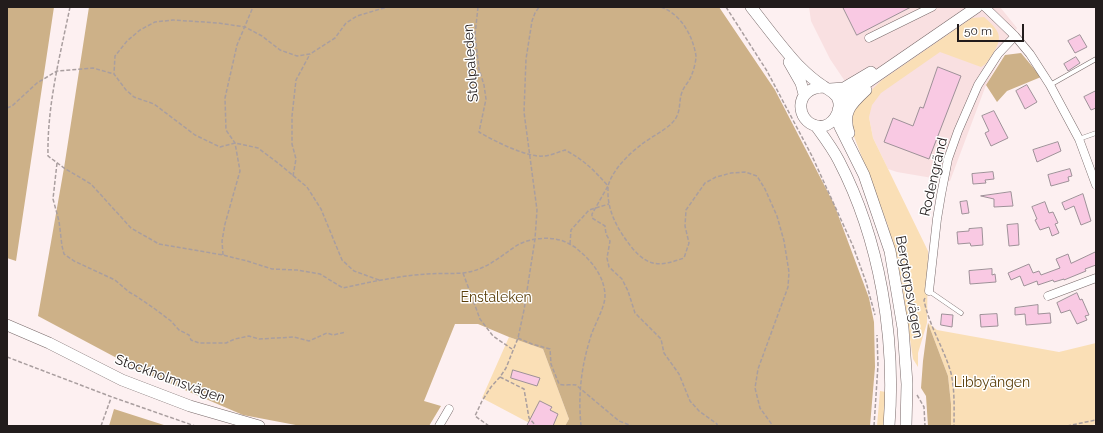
<!DOCTYPE html>
<meta charset="utf-8">
<style>
body{margin:0}
#map{position:relative;width:1103px;height:433px;overflow:hidden;background:#fdf0f1;font-family:Raleway,sans-serif}
canvas{display:block}
.frame{position:absolute;inset:0;border:8px solid #221c1c;pointer-events:none}
.scale{position:absolute;left:957px;top:24px;width:67px;height:18px;box-sizing:border-box;border:2px solid #221c1c;border-top:0;padding-left:5px;font-size:12px;line-height:14px;white-space:nowrap;color:#221c1c;-webkit-text-stroke:3px #fff;paint-order:stroke}
</style>
<div id="map">
<canvas width="1103" height="433"></canvas>
<div class="frame"></div>
<div class="scale">50 m</div>
</div>
<script>
const c = document.querySelector('canvas').getContext('2d');
c.lineJoin = 'round';
function paint(path, color) {
  c.fillStyle = color;
  c.fill(path, 'evenodd');
}
function stroke(path, color, width, dash) {
  c.strokeStyle = color;
  c.lineWidth = width;
  c.lineCap = dash ? 'butt' : 'round';
  c.setLineDash(dash || []);
  c.stroke(path);
}
function drawText(font, color, halo, rows, align = 'center') {
  c.font = font + ' Raleway,sans-serif';
  c.lineWidth = 3;
  c.setLineDash([]);
  c.textBaseline = 'middle';
  c.strokeStyle = halo;
  c.fillStyle = color;
  for (const [text, x, y, turn = 0] of rows) {
    c.save();
    c.translate(x, y);
    c.rotate((+turn || 0) * Math.PI / 180);
    c.textAlign = isNaN(turn) ? turn : align;
    if (halo) c.strokeText(text, 0, 0);
    c.fillText(text, 0, 0);
    c.restore();
  }
}
const built = new Path2D(`
 M809 7H1000L1017 28 986 85 950 181 897 172 888 169 873 138 869 117 830 59 811 21Z`);
const green = new Path2D(`
 M984 17C1000 31 1004 37 992 55 988 60 986 65 981 67L940 52 881 93 872 105 869 117 873 138 928 251 927 323 918 353V367L913 359 901 278 888 226 850 126 851 110 882 80 972 18Z
 M928 323 937 330 1059 352 1096 343V424L1088 426H951V404L948 376Z
 M509 337 543 349 569 419 565 426H535L482 398Z
 M880 391 886 392 884 426H877Z`);
const forest = new Path2D(`
 M7 7H54L16 261 7 258Z
 M89 7H719L775 90 834 204 869 298 874 322 875 367 870 426H565L569 419 543 349 509 337 478 324H455L424 401 441 406 429 426H301L243 415 143 372 38 316 64 168Z
 M1021 53 1041 77 1007 91 997 102 986 85 1005 55Z
 M928 323 948 376 951 404V426H928L926 396 921 388 923 361Z
 M114 409 167 426H109Z`);
const building = new Path2D(`
 M843 7H911L857 35Z
 M1080 35 1087 47 1075 53 1068 41Z
 M1076 57 1080 63 1068 71 1064 64Z
 M938 67 961 76 929 159 884 142 893 118 913 126 920 107 923 108Z
 M1027 85 1037 102 1025 109 1016 91Z
 M1096 91V108L1091 110 1084 97Z
 M994 111 1008 138 991 146 985 133 989 131 982 116Z
 M1058 142 1061 151 1037 162 1033 150Z
 M1070 169 1072 176 1068 177 1069 181 1051 186 1048 175Z
 M993 172 994 179 985 180 986 183 973 184 972 174Z
 M1011 192 1013 206 994 207V199L981 196Z
 M1083 194 1091 221 1081 225 1074 206 1065 210 1062 203Z
 M967 201 969 213 962 214 960 202Z
 M1045 202 1049 213 1053 212 1058 223 1055 224 1059 233 1052 236 1049 227 1040 230 1035 220 1037 219 1032 207Z
 M1018 224 1019 245 1009 246 1007 225Z
 M982 228 983 245 971 246 970 243 958 244 957 232 969 231V229Z
 M1096 252V265L1085 269 1086 271 1064 280V279L1054 282 1053 280 1038 285 1037 281 1024 286 1020 276 1011 280 1008 273 1029 264 1033 273 1039 271 1041 275 1060 268 1056 259 1068 254 1071 263Z
 M992 269V275L995 274 996 282 970 284 969 271Z
 M1077 293 1080 300 1082 299 1089 315 1085 316 1087 320 1077 324 1070 310 1061 313 1057 303Z
 M1038 305V314L1050 313 1051 323 1026 325 1025 314 1015 315V308Z
 M942 314 953 315 952 327 941 325Z
 M997 314 998 326 981 327 980 315Z
 M513 370 540 378 537 386 511 378Z
 M540 401 552 407 550 410 558 414 553 426H527Z`);
const path = new Path2D(`
 M70 7C60 56 47 105 48 156L64 168 91 184 131 228 159 244 223 255 247 261 272 269 297 270 320 274 343 288C370 282 398 276 427 274 439 273 451 274 463 273 486 270 498 258 516 246 530 237 557 235 571 245 576 247 579 251 583 254 595 265 605 280 605 296 605 308 593 327 590 339 581 368 578 396 581 426
 M478 7 475 35 479 69 484 85 486 99 479 132C492 140 528 158 543 156 550 156 558 152 565 150 584 160 594 170 608 186L592 214V218L605 226 606 234 610 241 607 258 609 267 622 279 628 291 635 313 661 339 664 353 679 374 690 401 699 411 717 424V426
 M661 7C681 14 693 36 696 56 696 61 694 69 692 74 690 81 684 86 682 92 678 103 682 113 672 123 664 131 651 137 642 144 629 154 613 169 608 186 608 188 608 192 608 195 609 215 620 233 633 249 650 268 661 266 684 258L689 243 685 226 686 210 705 183 716 177 731 173 745 172 757 176 765 189 777 216 784 241 789 272 788 287 758 369 755 388 760 408 773 426
 M726 7 767 71 812 156 853 246 866 282 875 315
 M7 108 12 106 37 83 57 71 93 68 114 74
 M57 163 53 199 59 221 62 246 64 254 74 261 115 280 129 292 136 296 155 309 171 321 179 330 189 335 191 340 199 343H226L235 339 249 336 259 339 294 337 309 341 327 333 333 335 346 332
 M293 176 296 159 292 144V116L296 80 310 54
 M570 244 571 230 589 210 609 204
 M223 255 222 241 225 224 240 171 235 143 226 130 225 98 237 45 253 7
 M463 273 480 319 493 336 512 349
 M379 280 354 271 342 260 321 209 307 187 278 163 258 148 235 143 220 147 195 135 154 104 134 97 126 90 114 74 115 56 127 41 140 30 155 22 173 20 218 23 245 27 262 36 280 50 297 56 310 54 335 38 346 23 357 16 387 7
 M925 298 924 300C929 326 944 348 951 373 955 391 954 408 954 426
 M518 338 532 344 550 349 551 364 559 384C563 386 571 384 576 385L619 421 632 426
 M7 357 112 397 195 426
 M500 377 524 389 529 418 536 426
 M917 395 924 407 925 426
 M101 426 111 398
 M489 426 475 416 482 401 491 387 500 377 506 368 518 338 524 310 535 239 537 210 524 112 526 59 532 21 535 13 539 7
 M874 426 878 365 877 335
 M1067 426 1096 420`);
const lane = new Path2D(`
 M1050 85 1096 59
 M1079 139 1096 133
 M929 291 961 313`);
const street = new Path2D(`
 M985 7 1015 36 1030 54 1050 85 1079 139 1096 185
 M869 38 932 7
 M929 291 937 219 941 195 948 159 958 131 978 85 998 54 1015 36
 M1048 296 1096 278
 M439 426 449 409`);
const secondary = new Path2D(`
 M751 7C767 27 782 48 799 66 806 73 815 81 823 86 828 90 833 91 837 97 844 111 831 129 817 126 795 121 794 88 823 87
 M789 62 801 83 804 94
 M830 89 844 88 871 72
 M838 110 846 97 977 7
 M836 116 840 127 864 175 890 251 903 328 907 384 906 426
 M816 126C824 137 833 149 839 161 880 240 896 338 889 426
 M849 133C842 112 851 104 866 90
 M7 325 49 343 122 380 190 406 259 426`);
const streetNames = [
 ["Stolpaleden",471,63,-94],
 ["Rodengränd",934,177,-77],
 ["Bergtorpsvägen",909,287,80],
 ["Stockholmsvägen",170,379,20]
];
const parkNames = [
 ["Enstaleken",496,298],
 ["Libbyängen",992,383]
];
paint(built, '#f9e0e1');
paint(green, '#fadfb6');
paint(forest, '#cdb188');
paint(building, '#f9c9e3');
stroke(building, '#9e9198', 1);
stroke(lane, '#786a6a', 5);
stroke(street, '#786a6a', 9);
stroke(secondary, '#786a6a', 12);
stroke(path, '#a99e9f', 1.5, [4, 2]);
stroke(lane, '#fff', 4);
stroke(street, '#fff', 8);
stroke(secondary, '#fff', 11);
drawText('14px', '#221c1c', '#fff', streetNames);
drawText('14px', '#5a3e09', '#fff', parkNames);
</script>
